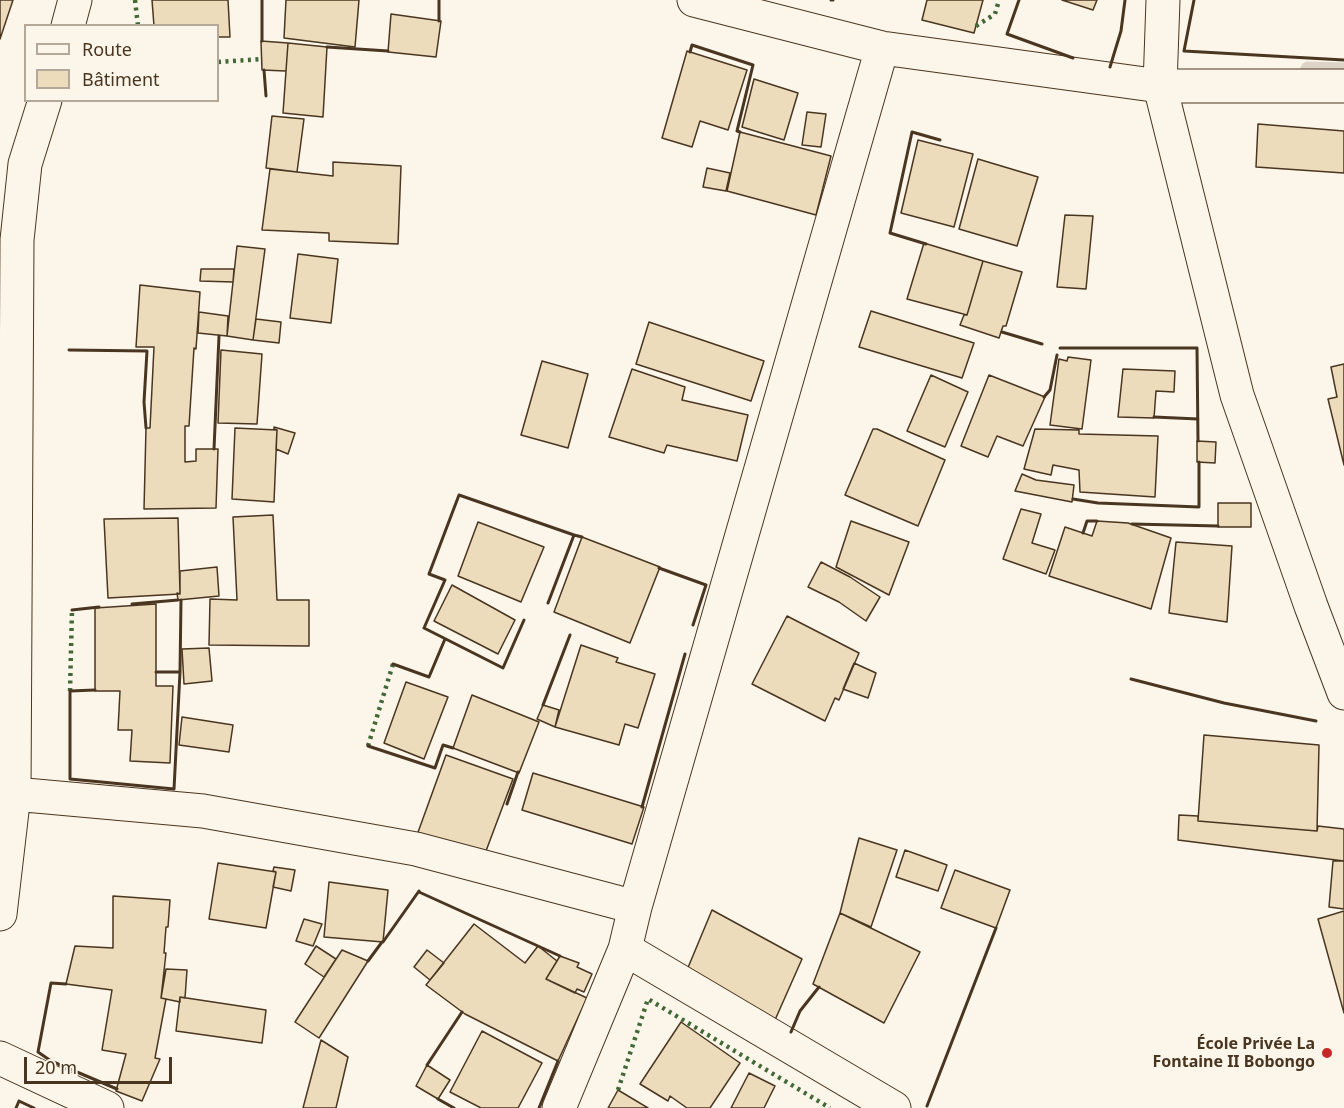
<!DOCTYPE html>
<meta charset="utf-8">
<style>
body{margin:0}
#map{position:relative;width:1344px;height:1108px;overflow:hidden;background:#fbf6e9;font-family:"Noto Sans",sans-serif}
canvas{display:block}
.legend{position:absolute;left:24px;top:24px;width:195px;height:78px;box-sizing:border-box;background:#fbf6e9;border:2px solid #b4a999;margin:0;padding:8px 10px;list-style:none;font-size:18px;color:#4a3520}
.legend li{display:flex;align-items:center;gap:12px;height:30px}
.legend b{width:30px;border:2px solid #b4a999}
.scale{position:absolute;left:24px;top:1057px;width:148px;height:27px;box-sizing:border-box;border:3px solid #4a3520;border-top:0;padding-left:8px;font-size:18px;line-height:21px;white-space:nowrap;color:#4a3520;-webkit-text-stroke:4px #fbf6e9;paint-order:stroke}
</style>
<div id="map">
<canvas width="1344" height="1108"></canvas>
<ul class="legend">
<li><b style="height:8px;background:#fbf6e9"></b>Route</li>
<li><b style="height:16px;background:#ecdcbc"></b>Bâtiment</li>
</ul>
<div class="scale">20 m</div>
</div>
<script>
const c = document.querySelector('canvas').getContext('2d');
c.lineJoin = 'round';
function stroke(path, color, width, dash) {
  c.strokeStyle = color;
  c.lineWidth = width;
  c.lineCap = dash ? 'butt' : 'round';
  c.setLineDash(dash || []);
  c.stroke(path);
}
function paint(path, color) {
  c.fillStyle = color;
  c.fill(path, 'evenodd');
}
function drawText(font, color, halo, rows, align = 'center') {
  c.font = font + ' "Noto Sans",sans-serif';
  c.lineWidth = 4.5;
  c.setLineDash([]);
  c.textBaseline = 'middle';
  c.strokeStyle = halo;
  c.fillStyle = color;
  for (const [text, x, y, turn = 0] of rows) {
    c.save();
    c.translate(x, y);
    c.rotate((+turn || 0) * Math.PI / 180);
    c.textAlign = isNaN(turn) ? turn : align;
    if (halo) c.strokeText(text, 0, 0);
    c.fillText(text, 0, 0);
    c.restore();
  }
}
const stream = new Path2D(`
 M1308 69 1344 70`);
const building = new Path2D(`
 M0 0H13L0 39Z
 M152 0H228L230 37H218V26H154Z
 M286 0H359L355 47 284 38Z
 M927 0H983L974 33 922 20Z
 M1062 0H1097L1093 10Z
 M391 14 441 21 436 57 388 52Z
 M261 41 288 43 286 71 262 70Z
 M288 43 327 47 323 117 283 113Z
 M687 51 747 70 728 130 700 121 692 147 662 138Z
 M754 79 798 93 784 140 742 127Z
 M807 112 826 114 821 147 802 145Z
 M272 116 304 119 297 172 266 168Z
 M1258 124 1344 131V173L1256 167Z
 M740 132 831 156 816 215 727 191Z
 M918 140 973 154 954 227 901 213Z
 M978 159 1038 177 1017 246 959 229Z
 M333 162 401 166 398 244 329 241V233L262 230 270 169 333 176Z
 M707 168 730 173 726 191 703 187Z
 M1065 215 1093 216 1086 289 1057 287Z
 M924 243 983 261 967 315 907 299Z
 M237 246 265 249 253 340 227 336Z
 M298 254 338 259 331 323 290 318Z
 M983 261 1022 272 1006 326H1003L999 338 960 325 964 315H967Z
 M201 269H234L233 282 200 281Z
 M140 285 200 292 196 349 194 348 189 426H185V462L196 461V449H218L216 508 144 509 146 428H150L154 347H136Z
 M871 311 974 343 962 378 859 347Z
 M199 312 228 316 227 336 198 333Z
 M256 319 281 322 279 343 253 340Z
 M649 322 764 361 751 401 636 364Z
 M221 350 262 354 257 424 218 423Z
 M1068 357 1091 360 1082 429 1050 425 1059 359 1067 361Z
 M542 361 588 374 568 448 521 435Z
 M1344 364V465L1328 399 1337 397 1331 367Z
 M632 369 685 387 682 400 748 415 737 461 667 445 664 453 609 437Z
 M1123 369 1175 371 1174 392 1156 391 1154 418 1118 417Z
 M931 375 968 392 945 447 907 431Z
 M989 375 1045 397 1023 446 997 436 988 457 961 446Z
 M274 427 295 433 288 454 276 449 277 430 274 429Z
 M235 428 277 430 274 502 232 499Z
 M873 429H877L945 460 918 526 845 495Z
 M1035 429 1079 430V434L1158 436 1155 497 1080 492 1079 470 1053 465 1051 475 1024 469Z
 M1197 441 1216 442 1215 463 1197 462Z
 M1022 474 1036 480 1074 485 1072 502 1015 491Z
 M1218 503H1251V527H1218Z
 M1021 509 1041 514 1032 543 1055 550 1046 574 1003 559Z
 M273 515 277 600H309V646L209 645 210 599 237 600 233 517Z
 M178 518 180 594 108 598 104 519Z
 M851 521 909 542 889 595 836 567Z
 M1097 521 1128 523 1171 538 1151 609 1049 576 1065 527 1092 536Z
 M478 522 544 547 521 602 458 576Z
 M582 537 660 567 630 643 554 612Z
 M1176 542 1232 546 1227 622 1169 613Z
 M821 562 850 577 880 597 866 621 839 602 808 587Z
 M217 567 219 596 178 600 177 593 180 594V571Z
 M452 585 515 620 498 654 434 621Z
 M156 604V686H173L170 763 130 761 132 730H118L120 691H95V608Z
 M787 616 859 653 839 700 835 698 825 721 752 684Z
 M581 645 618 658 616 662 655 674 638 728 625 724 619 745 555 727Z
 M209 648 212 681 184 684 182 649Z
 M854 663 876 673 868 698 843 689Z
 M406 682 448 697 424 759 384 743Z
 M472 695 539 722 519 773 453 748Z
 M543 705 559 710 555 727 537 719Z
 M182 717 233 725 229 752 179 745Z
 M1204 735 1319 745 1317 831 1198 821Z
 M446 755 513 779 483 859 417 835Z
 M533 773 644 807 632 844 522 810Z
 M1179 815 1198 816V821L1317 831 1318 826 1344 829V861L1178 840Z
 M859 838 897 850 871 927 840 913Z
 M905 850 947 865 938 891 896 877Z
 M1333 861H1344V909L1329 907Z
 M218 863 276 872 266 928 209 919Z
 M274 867 295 870 291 891 273 887 276 872 273 871Z
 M955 870 1010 890 996 928 941 908Z
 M329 882 388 890 383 942 324 937Z
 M113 896 170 900 168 927H166L164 953H166L161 998 166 999 155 1058 160 1059 142 1101 116 1091 126 1054 102 1050 112 990 66 984 75 946 113 948Z
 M712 910 802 959 775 1020 687 970Z
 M1344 911V1013L1318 919Z
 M840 913 920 952 884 1023 813 984Z
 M304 919 322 924 313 946 296 941Z
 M474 924 525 963 538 946 557 961 546 979 587 998 558 1061 465 1014 426 985Z
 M316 946 336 959 324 977 305 964Z
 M342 950 368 961 319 1038 295 1022Z
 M427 950 444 963 430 980 414 967Z
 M560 956 579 963 577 967 592 974 584 992 577 989 575 993 546 979Z
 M166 969 187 970 185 998 180 997V1002L161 998Z
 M180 997 266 1010 262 1043 176 1031Z
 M681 1022 740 1063 710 1108H687L670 1096 668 1101 640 1084Z
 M482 1031 542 1063 518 1108H481L450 1092Z
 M321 1040 348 1057 336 1108H303Z
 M427 1065 450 1080 438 1099 416 1086Z
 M749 1073 775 1086 764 1108H731Z
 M618 1090 648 1108H608Z`);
const minor = new Path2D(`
 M694 0 882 48 1160 86H1344
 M1163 0 1160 86 1237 395 1311 606 1344 693
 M68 26 75 0
 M14 794 203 811 416 849 635 907
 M0 914 14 794 17 240 25 164 45 100
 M625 949 894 1108
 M0 1058 107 1108
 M559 1108 625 949 635 907 882 48`);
const hedge = new Path2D(`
 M135 0 138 26
 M976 26 995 14 999 0
 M218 62 262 59
 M70 691 72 610
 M368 746 393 664
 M618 1090 648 999 830 1108`);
const wall = new Path2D(`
 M262 0V41
 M439 0V21
 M831 0H833
 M1019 0 1007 34 1073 58
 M1194 0 1184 51 1344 60
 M327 47 388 51
 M690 52 692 45 753 65 737 131 740 132
 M1110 67 1121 31 1125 0
 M264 70 266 96
 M926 244 890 233 912 132 940 140
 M1002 332 1042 344
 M1060 348H1197L1198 441
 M69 350 147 351 144 402 146 428
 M1044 397 1050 390 1057 355
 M1154 417 1198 419
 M214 449 219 336
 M1073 499 1098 503 1199 507V462
 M1132 524 1218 526
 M1083 533 1087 521H1097
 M659 568 706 585 693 625
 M548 603 574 535 582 537
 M132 604 178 600
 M72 610 99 607
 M524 620 503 668 424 628 445 580 429 574 459 495 574 535
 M393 664 429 677 445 639
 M180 672 181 600
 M1131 679 1224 703 1316 721
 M95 690 70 691V779L174 789 180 672H156
 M543 705 570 635
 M368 746 435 768 443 745 453 748
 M507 804 518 772
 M642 807 685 654
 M419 892 560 956
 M383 942 419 891
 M368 961 382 942
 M66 984 51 983 38 1052 51 1061 117 1089
 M791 1032 800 1011 819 987
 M427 1065 462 1012
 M438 1099 454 1108
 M927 1106 996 928
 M16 1108 19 1101 34 1108
 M539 1108 558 1061`);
const markers = [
 [1327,1053,6,"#c62828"]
];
const poiNames = [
 ["École Privée La",1315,1044],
 ["Fontaine II Bobongo",1315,1062]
];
stroke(stream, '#dcd4c6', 15);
paint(building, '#ecdcbc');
stroke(building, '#4a3520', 1.5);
stroke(minor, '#4a3520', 35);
stroke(minor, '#fbf6e9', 33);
stroke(hedge, '#436837', 4.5, [3, 4.5]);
stroke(wall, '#4a3520', 3);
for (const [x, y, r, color] of markers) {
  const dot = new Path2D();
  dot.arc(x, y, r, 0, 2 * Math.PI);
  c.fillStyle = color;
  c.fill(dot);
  stroke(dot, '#fbf6e9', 2);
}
drawText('bold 16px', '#4a3520', '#fbf6e9', poiNames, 'right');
</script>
